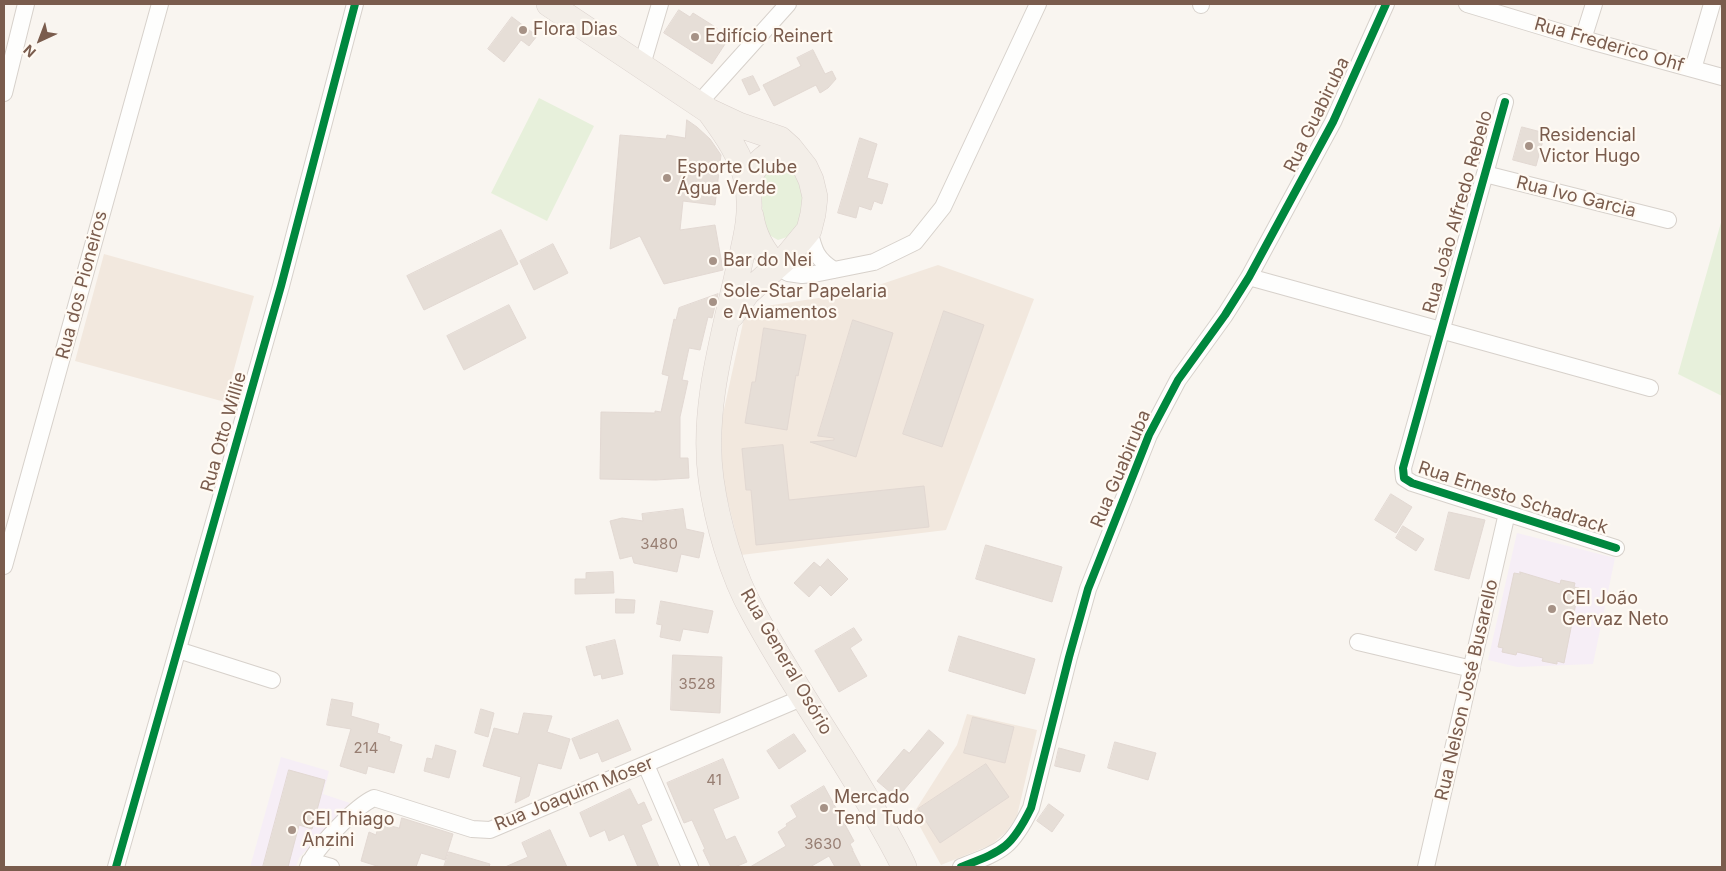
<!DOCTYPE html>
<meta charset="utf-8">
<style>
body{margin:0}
#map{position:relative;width:1726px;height:871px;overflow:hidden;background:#f9f5f0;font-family:Inter,sans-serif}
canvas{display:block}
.frame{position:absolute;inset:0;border:5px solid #7a5c4d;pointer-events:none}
.north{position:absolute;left:15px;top:15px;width:50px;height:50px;-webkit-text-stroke:4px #fffaf3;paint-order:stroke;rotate:223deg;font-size:14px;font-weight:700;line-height:20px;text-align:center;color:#7a5c4d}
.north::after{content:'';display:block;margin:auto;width:18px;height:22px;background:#7a5c4d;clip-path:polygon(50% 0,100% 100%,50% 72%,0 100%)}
</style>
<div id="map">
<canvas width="1726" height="871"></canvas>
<div class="frame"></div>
<div class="north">N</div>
</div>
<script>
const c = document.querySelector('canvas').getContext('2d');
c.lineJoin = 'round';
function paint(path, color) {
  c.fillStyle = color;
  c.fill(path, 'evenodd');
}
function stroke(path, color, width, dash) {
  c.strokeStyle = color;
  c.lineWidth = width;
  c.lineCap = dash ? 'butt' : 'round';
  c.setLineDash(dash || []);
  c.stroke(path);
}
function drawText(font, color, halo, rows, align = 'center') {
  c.font = font + ' Inter,sans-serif';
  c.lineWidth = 4.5;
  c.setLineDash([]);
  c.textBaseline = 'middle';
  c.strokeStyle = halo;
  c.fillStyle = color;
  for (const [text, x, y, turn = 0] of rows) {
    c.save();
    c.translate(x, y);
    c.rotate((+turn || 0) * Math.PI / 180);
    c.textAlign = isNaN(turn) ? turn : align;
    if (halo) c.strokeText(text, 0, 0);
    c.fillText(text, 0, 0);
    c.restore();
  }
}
const residential = new Path2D(`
 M104 254 254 296 225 402 75 361Z
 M938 265 1034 299 946 530 741 555 722 477 721 423 746 309 858 292Z
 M967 714 1037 730 1017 816 1006 832 991 845 941 865 913 814 957 745Z`);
const education = new Path2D(`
 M1517 533 1615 558 1593 664 1517 667 1488 660Z
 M281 757 329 771 323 794 350 803 299 858 296 867H250Z`);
const green = new Path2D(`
 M539 98 594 126 547 221 491 193Z
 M785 163 800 179 803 198 801 220 790 236 778 240 769 235 763 225 761 180 770 164Z
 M1722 219V396L1678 374Z`);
const building = new Path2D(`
 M679 10 690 17 693 13 717 28 715 33 727 41 712 64 664 33Z
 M512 17 537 36 529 46 521 40 504 62 488 49Z
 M813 50 825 74 832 71 836 79 828 88 820 93 816 85 774 106 763 85 801 66 797 58Z
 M753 76 760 90 749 95 742 80Z
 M687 120 697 127 710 139 721 155 715 205 683 201 680 230 715 225 723 270 664 284 640 236 610 249 620 135 666 139 667 135 685 138Z
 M1522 127 1545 133 1536 166 1513 160Z
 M860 138 877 144 867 178 888 184 882 204 874 201 871 210 859 206 856 218 838 213Z
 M501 230 518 264 424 310 407 276Z
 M553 244 568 273 534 290 520 261Z
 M718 294 712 318 708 317 700 350 689 348 682 380 688 381 680 417V458H688L689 478 656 480 600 479 601 412 655 413V411L661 412 669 376 662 374 674 319 676 320 679 308Z
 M509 305 526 338 464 370 447 336Z
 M944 311 984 325 942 447 903 434Z
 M853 320 893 333 856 457 810 442 834 440V438L818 436Z
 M764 328 806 335 798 376 796 375 787 430 745 423 752 382H755Z
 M783 445 789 500 924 486 929 527 756 545 751 490H746L742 449Z
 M1391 494 1412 507 1396 533 1375 520Z
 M683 509 686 529 704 533 699 558 681 554 677 572 634 563 632 556 620 559 610 521 622 518 643 521 642 514Z
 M1449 512 1485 520 1469 579 1435 570Z
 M1403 526 1424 539 1416 551 1396 538Z
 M986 545 1062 567 1052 602 976 579Z
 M828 559 848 579 831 596 820 585 809 597 794 583 814 562 820 567Z
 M613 572 614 593 575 594V579H586V573Z
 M1520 572 1560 584 1561 580 1575 583 1574 587 1579 588 1564 663 1557 661V664L1542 661 1543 658 1517 652 1516 655 1502 652 1503 648 1498 647 1514 573 1520 574Z
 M616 599 635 600 634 613H616Z
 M661 601 713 611 708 633 683 629 680 641 660 637 662 625 657 624Z
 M854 628 862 640 850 648 867 676 839 692 815 651Z
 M959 636 1035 659 1025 694 949 671Z
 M615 640 623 674 602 679 601 674 594 676 586 647Z
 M673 655 722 657 720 713 671 710Z
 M332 699 353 703 351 716 379 724 377 733 390 737 389 741 402 745 394 773 368 766 366 774 340 766 351 729 327 725Z
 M481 709 494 713 488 737 475 733Z
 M524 713 552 716 547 732 570 739 561 769 538 763 529 796 515 803 521 777 483 766 494 728 518 734Z
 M973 717 1014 727 1005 763 964 753Z
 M618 720 631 750 602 762 598 752 580 759 572 739Z
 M929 730 944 743 897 798 877 781 904 749 909 753Z
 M794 734 806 751 779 769 767 751Z
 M1115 742 1156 753 1148 780 1108 768Z
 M436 745 456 751 449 778 424 771 427 758 432 759Z
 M1059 748 1085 755 1080 772 1055 766Z
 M723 759 739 798 713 809 726 840 735 836 747 862 735 867H711L703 850 705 849 692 820 684 823 667 783Z
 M986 764 1009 797 940 843 918 809Z
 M289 770 325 780 312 829 299 825 288 867H263Z
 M824 786 854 841 850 844 853 850 852 852 853 851 861 867H835L829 856 810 867H750L786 846 778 832 787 826 786 824 797 817 791 806Z
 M630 789 638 805 644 802 652 820 641 825 659 867H638L624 834 609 841 605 830 590 837 580 813Z
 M1049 804 1064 815 1052 832 1037 821Z
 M402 818 453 834 445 860 421 853 416 867H380L361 861 369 832 376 835 379 823 399 828Z
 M550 830 567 867H505L528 857 522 843Z
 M449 852 490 864 489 867H444Z`);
const minor = new Path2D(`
 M1467 4 1583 39 1722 77
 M1201 5V4
 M1583 39 1594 4
 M642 65 660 4
 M1693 69 1712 4
 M4 93 26 4
 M1505 102 1403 468 1404 478 1412 483 1616 548
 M699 103 788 4
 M1485 174 1668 220
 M809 230C814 250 816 259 834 270
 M777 266 788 273 802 275 814 274 874 262 915 242 943 207 1038 4
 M1249 277 1650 388
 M4 566 160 4
 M1358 642 1472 669
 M178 650 272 680
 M646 765 690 867
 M310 861 331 867
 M116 867 281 286 355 4
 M308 867C314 849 356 806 374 798L472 829 490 830 804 697
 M961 867C1002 851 1011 849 1031 808L1069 657 1088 589 1149 435 1178 380 1225 315 1249 277 1333 122 1386 4
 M1426 867 1507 513`);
const primary = new Path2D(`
 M549 4 709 111 739 125 780 139 790 148 805 167 811 180 815 197 813 214 809 230 785 259 747 293 732 315
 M709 111C725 133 742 156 747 183 754 216 743 248 736 280 721 345 702 413 711 479 717 522 732 575 753 612 790 681 836 745 875 813 885 831 896 849 904 867
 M747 181C760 157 774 142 801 163
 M751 216C754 236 763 252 777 266`);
const cycleway = new Path2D(`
 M1505 102 1403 468 1404 478 1412 483 1616 548
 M116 867 281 286 355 4
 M961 867C1002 851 1011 849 1031 808L1069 657 1088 589 1149 435 1178 380 1225 315 1249 277 1333 122 1386 4`);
const markers = [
 [523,30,5,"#a69286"],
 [695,37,5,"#a69286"],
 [1529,146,5,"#a69286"],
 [667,178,5,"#a69286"],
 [713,261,5,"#a69286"],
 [713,302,5,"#a69286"],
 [1552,609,5,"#a69286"],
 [824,808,5,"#a69286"],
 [292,830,5,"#a69286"]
];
const numberNames = [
 ["3480",659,544],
 ["3528",697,684],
 ["214",366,748],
 ["41",714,780],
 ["3630",823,844]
];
const poiNames = [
 ["Flora Dias",533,30],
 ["Edifício Reinert",705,37],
 ["Residencial",1539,136],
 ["Victor Hugo",1539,157],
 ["Esporte Clube",677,168],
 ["Água Verde",677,189],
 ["Bar do Nei",723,261],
 ["Sole-Star Papelaria",723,292],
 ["e Aviamentos",723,313],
 ["CEI João",1562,599],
 ["Gervaz Neto",1562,620],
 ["Mercado",834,798],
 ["Tend Tudo",834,819],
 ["CEI Thiago",302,820],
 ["Anzini",302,841]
];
const streetNames = [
 ["Rua Frederico Ohf",1609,45,16],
 ["Rua Guabiruba",1317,115,-64],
 ["Rua Ivo Garcia",1576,197,14],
 ["Rua João Alfredo Rebelo",1458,212,-74],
 ["Rua dos Pioneiros",82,285,-75],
 ["Rua Otto Willie",224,432,-74],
 ["Rua Guabiruba",1121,469,-67],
 ["Rua Ernesto Schadrack",1513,498,18],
 ["Rua General Osório",786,662,60],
 ["Rua Nelson José Busarello",1467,690,-77],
 ["Rua Joaquim Moser",574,794,-22]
];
paint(residential, '#f2e8de');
paint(education, '#f6eef6');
paint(green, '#e7f0db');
paint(building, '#e6ded7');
stroke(building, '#e2d8d2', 1);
stroke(minor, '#d7d1cb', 18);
stroke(primary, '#dad1cc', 26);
stroke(minor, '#fefefd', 16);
stroke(primary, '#f3eee8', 25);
stroke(cycleway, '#00873e', 8);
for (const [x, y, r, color] of markers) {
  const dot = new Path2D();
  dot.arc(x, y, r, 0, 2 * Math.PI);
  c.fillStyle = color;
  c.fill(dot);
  stroke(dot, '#fffaf3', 2);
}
drawText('15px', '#977e72', null, numberNames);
drawText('18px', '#7a5c4d', '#fffaf3', poiNames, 'left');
drawText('18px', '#7a5c4d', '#fffaf3', streetNames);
</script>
